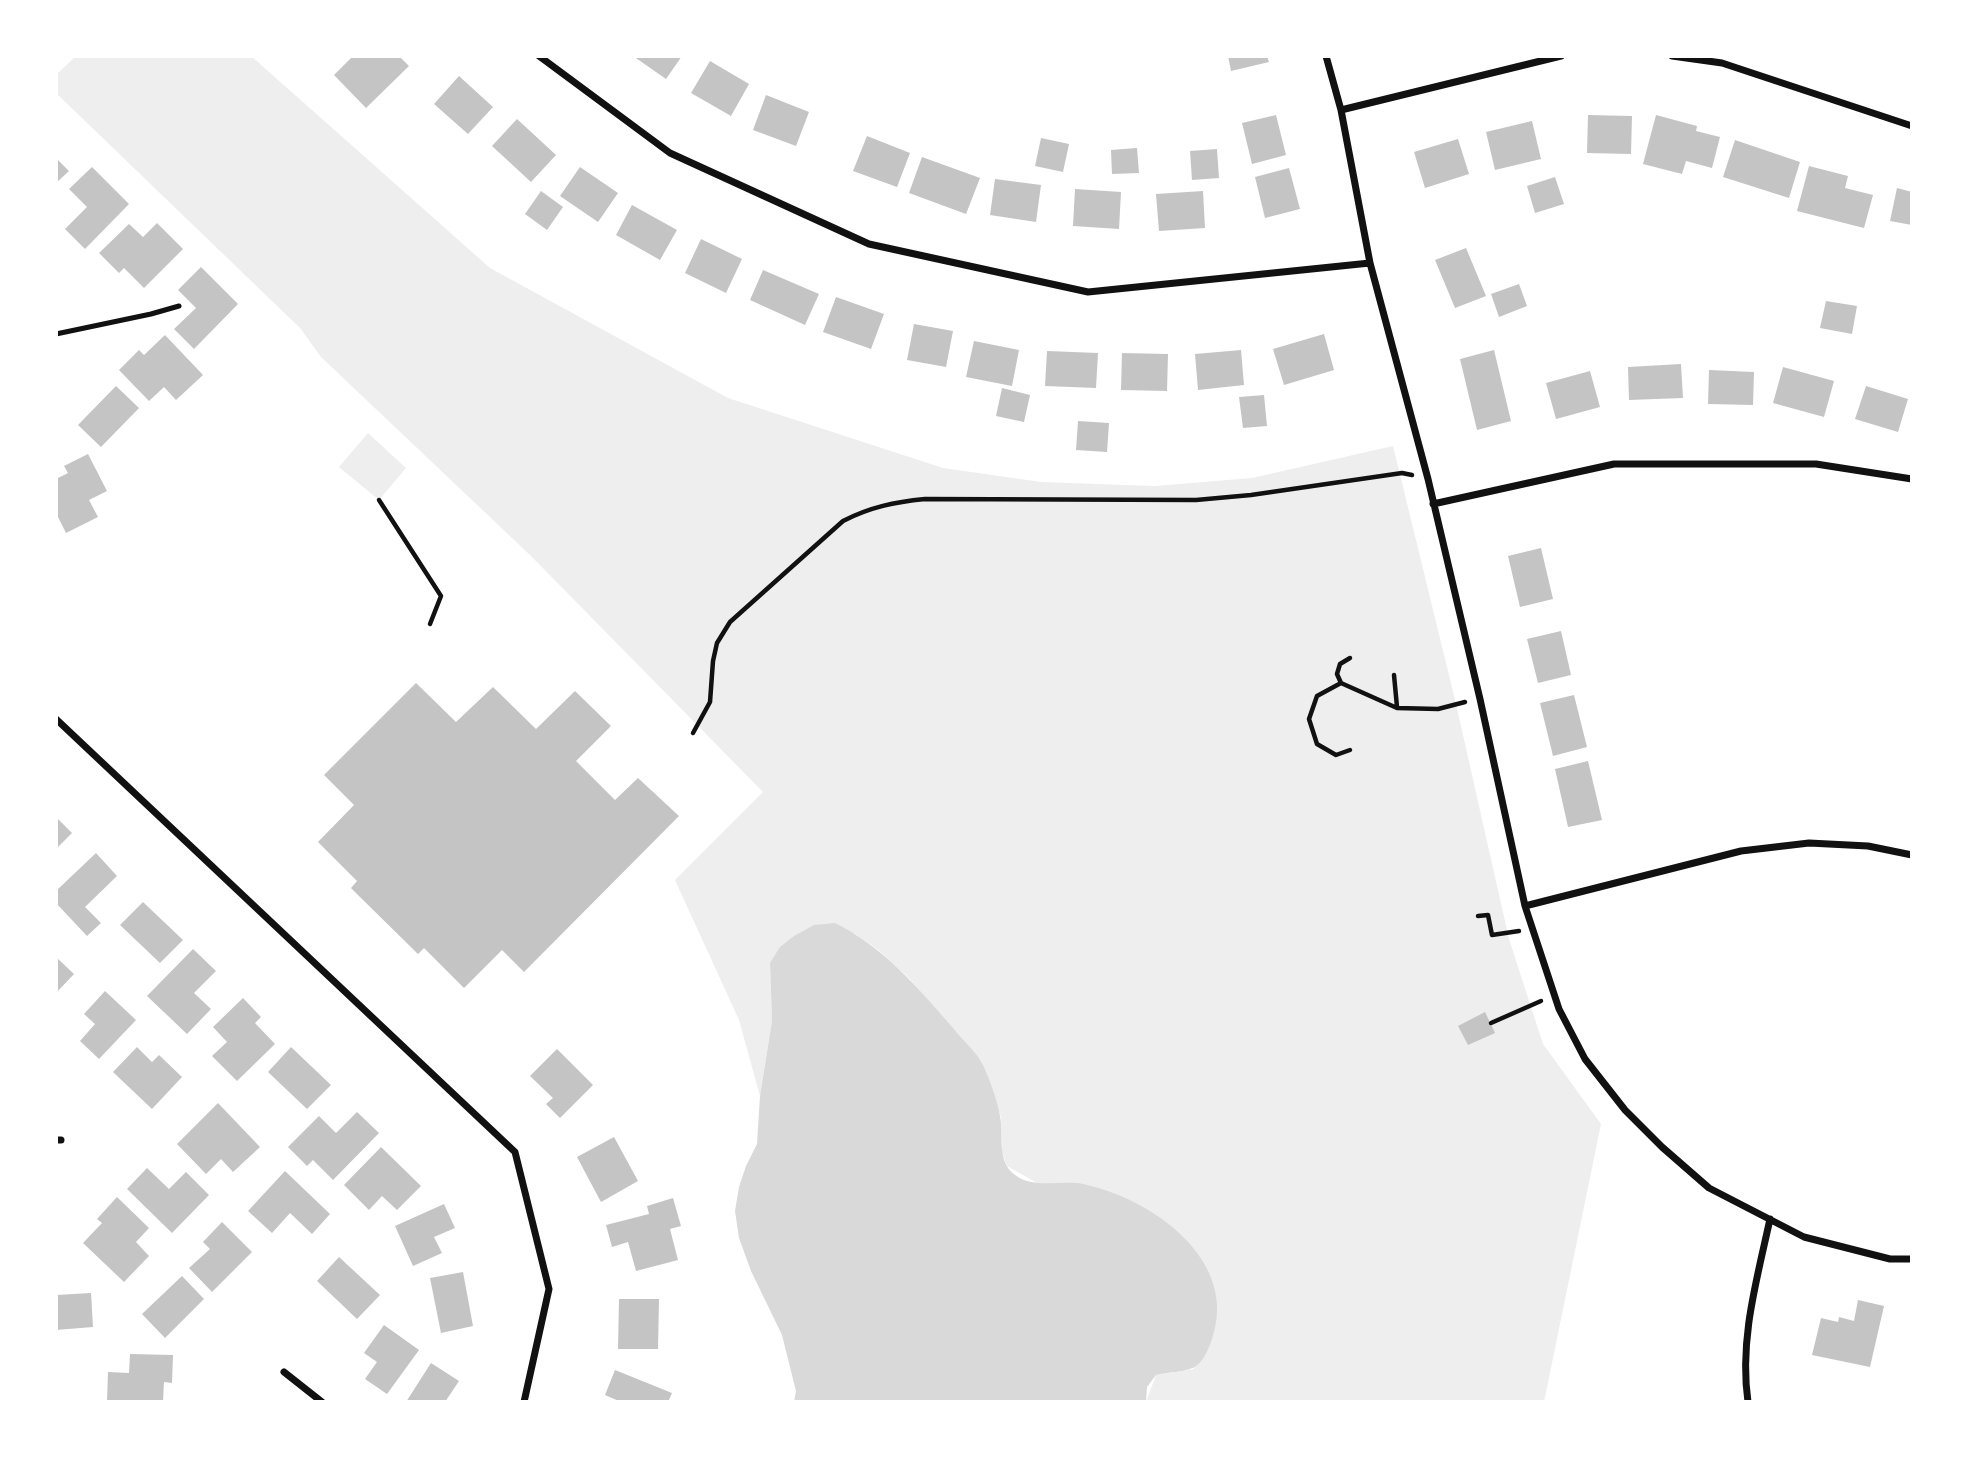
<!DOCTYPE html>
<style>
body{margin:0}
#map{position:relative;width:1968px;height:1458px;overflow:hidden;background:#fff;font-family:"PT Sans Narrow",sans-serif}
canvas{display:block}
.frame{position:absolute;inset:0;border:58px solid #fff;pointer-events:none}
</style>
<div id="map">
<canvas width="1968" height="1458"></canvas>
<div class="frame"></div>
</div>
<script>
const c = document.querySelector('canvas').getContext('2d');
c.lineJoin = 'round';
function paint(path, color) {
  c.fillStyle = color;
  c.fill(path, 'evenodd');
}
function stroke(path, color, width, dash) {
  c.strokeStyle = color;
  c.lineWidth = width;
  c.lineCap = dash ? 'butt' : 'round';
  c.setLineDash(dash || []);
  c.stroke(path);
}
const green = new Path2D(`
 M76 56H251L490 268 728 398 943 468 1041 482 1155 486 1252 478 1393 446 1456 704 1509 939 1543 1044 1601 1124 1544 1402H1146L1156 1375 1194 1369 1037 1183 1007 1166 1002 1152 1001 1117 981 1061 909 978 877 949 854 933 770 963 772 1021 760 1096 739 1020 675 880 763 792 530 555 321 357 300 328 56 93V75Z
 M368 433 406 468 379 500 339 467Z`);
const water = new Path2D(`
 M835 923C884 947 918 988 953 1028 962 1040 977 1052 983 1065 990 1081 997 1099 1000 1116 1004 1135 996 1161 1015 1175 1033 1189 1062 1180 1083 1184 1151 1198 1240 1260 1212 1339 1199 1376 1190 1368 1156 1375L1147 1387 1146 1402H794L796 1391 782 1335 751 1271 739 1238 735 1211 739 1187 746 1166 757 1144 760 1096 772 1021 770 963 780 947 794 936 814 925Z`);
const building = new Path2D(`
 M353 56H399L409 66 366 108 334 75Z
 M633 56H682L666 79Z
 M1228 56H1267L1269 62 1231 71Z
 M710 61 749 84 731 116 691 93Z
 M459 76 493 107 468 134 434 104Z
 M766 95 809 112 796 146 753 130Z
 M1276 115 1286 155 1252 164 1242 123Z
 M1588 115 1632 116 1631 154 1587 153Z
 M1656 115 1697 126 1696 131 1720 137 1712 168 1686 161 1682 174 1643 164Z
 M517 119 556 155 531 182 492 146Z
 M1532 121 1541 159 1495 170 1486 132Z
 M867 136 910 153 897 187 853 171Z
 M1041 138 1069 144 1063 172 1035 166Z
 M1458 139 1469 174 1425 188 1414 152Z
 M1735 140 1800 162 1789 198 1723 177Z
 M1137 148 1139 173 1112 174 1111 150Z
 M1217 149 1219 178 1192 180 1190 151Z
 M922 157 980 178 966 214 909 193Z
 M56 158 69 171 56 183Z
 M1809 166 1848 176 1845 188 1873 195 1864 228 1797 211Z
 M92 167 129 204 85 249 65 229 87 207 69 189Z
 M580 167 618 193 598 222 560 196Z
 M1289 168 1300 209 1265 218 1255 177Z
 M1555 177 1564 204 1535 213 1527 186Z
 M995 179 1041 185 1036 222 990 215Z
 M1897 188 1912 192V225L1890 221Z
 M1075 189 1121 192 1119 229 1073 226Z
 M541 191 563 207 547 230 525 214Z
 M1203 191 1205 228 1159 231 1156 194Z
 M632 205 677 230 660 260 616 235Z
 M157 223 183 249 144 288 124 268 119 273 99 253 129 224 143 237Z
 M701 239 742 259 726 293 685 273Z
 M1466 248 1486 296 1455 308 1435 260Z
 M201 267 238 304 194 349 174 329 196 308 178 290Z
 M763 270 819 294 805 325 750 300Z
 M1519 284 1527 306 1499 317 1491 294Z
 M836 297 884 314 871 349 823 332Z
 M1826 301 1857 306 1852 334 1820 328Z
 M914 324 953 331 946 367 907 360Z
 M1324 334 1334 370 1284 385 1273 349Z
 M165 335 203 375 176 400 164 387 149 401 119 370 139 350 144 355Z
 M974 341 1019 350 1012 386 966 377Z
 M1241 350 1244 385 1198 390 1195 354Z
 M1494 350 1511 421 1477 430 1460 359Z
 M1047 351 1098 353 1096 388 1045 386Z
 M1122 353 1168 354 1167 391 1121 390Z
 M1681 364 1683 398 1629 400 1628 367Z
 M1783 367 1834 381 1824 417 1773 403Z
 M1709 370 1754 372 1753 405 1708 404Z
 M1590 371 1600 407 1556 419 1546 383Z
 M116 386 139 408 101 447 78 425Z
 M1866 386 1908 399 1898 432 1855 419Z
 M1002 388 1030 395 1024 422 996 416Z
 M1264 395 1267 426 1243 428 1239 397Z
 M1078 421 1109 423 1107 452 1076 450Z
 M88 454 107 491 89 500 98 517 66 533 56 513V479L68 473 64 466Z
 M1541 548 1553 599 1520 607 1508 556Z
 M1561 631 1571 675 1538 683 1527 639Z
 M416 683 456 722 493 687 536 729 575 691 611 726 576 761 615 800 638 778 679 816 524 972 502 950 464 988 424 948 418 954 361 898 351 888 357 881 318 842 354 805 324 775Z
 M1574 695 1587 747 1553 756 1540 703Z
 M1588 761 1602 820 1568 827 1555 769Z
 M56 817 72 833 56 849Z
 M96 853 117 876 85 907 101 923 87 936 56 903V891Z
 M143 902 183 940 160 963 120 925Z
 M193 949 216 971 194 993 211 1009 187 1034 147 996Z
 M56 957 74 974 56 993Z
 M105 991 136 1020 99 1059 80 1041 95 1024 84 1014Z
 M243 998 261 1017 255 1023 275 1044 237 1081 212 1056 227 1042 213 1027Z
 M1485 1012 1495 1033 1468 1045 1458 1026Z
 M137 1047 152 1062 159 1055 182 1077 152 1109 113 1072Z
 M291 1047 331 1085 307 1109 268 1072Z
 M557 1049 593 1085 560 1118 546 1104 553 1098 530 1076Z
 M218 1103 260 1147 233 1172 221 1159 206 1174 177 1144Z
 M357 1112 379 1133 333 1180 313 1160 307 1166 288 1147 319 1116 336 1133Z
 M614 1137 638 1181 601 1202 577 1157Z
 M381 1147 421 1186 397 1210 382 1196 369 1210 344 1185Z
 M147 1168 169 1189 186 1172 209 1195 172 1233 127 1189Z
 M285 1171 330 1214 312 1234 290 1213 272 1233 248 1211Z
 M117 1197 149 1228 136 1242 149 1256 124 1282 83 1243 102 1223 97 1219Z
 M673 1198 681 1226 670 1229 678 1260 636 1271 628 1242 612 1247 606 1225 649 1214 647 1206Z
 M444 1204 455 1228 434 1237 442 1253 413 1266 395 1226Z
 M222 1222 252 1252 212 1292 189 1268 210 1249 203 1242Z
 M339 1257 380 1295 357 1319 317 1281Z
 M463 1272 473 1326 441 1333 430 1278Z
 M182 1276 204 1299 165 1338 142 1314Z
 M91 1293 93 1327 56 1330V1295Z
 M619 1299H659L658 1349H618Z
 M1858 1300 1884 1306 1870 1367 1812 1355 1821 1318 1838 1322 1839 1317 1854 1321Z
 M384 1325 419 1350 387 1394 365 1379 377 1362 364 1353Z
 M130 1354 173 1355 172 1383 164 1382 163 1402H107L108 1372 129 1373Z
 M431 1363 459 1381 445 1402H406Z
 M615 1370 672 1393 668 1402H621L605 1395Z`);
const path = new Path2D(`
 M379 500 441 596 430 624
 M1394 675 1397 707
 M1341 683 1337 674 1340 664 1350 658
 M693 733 710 702 713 661 717 643 730 622 843 521C870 507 895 502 925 499L1196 500 1251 495 1402 473 1412 475
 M1350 750 1336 755 1317 744 1309 719 1317 696 1341 683 1397 708 1438 709 1465 702
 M1478 916 1488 915 1492 935 1519 931
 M1491 1023 1541 1001`);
const service = new Path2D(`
 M56 334 151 314 179 306`);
const minor = new Path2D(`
 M539 56 670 153 869 244 1088 292 1370 263
 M1326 56 1341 110 1370 263 1428 479 1480 699 1525 906 1559 1009 1585 1059 1625 1110 1662 1147 1709 1188 1804 1237 1890 1259H1912
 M1672 56 1722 63 1912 126
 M1341 110 1561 56
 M1433 504 1614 464H1816L1912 479
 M56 719 515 1152 549 1289 524 1402
 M1525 906 1741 851 1809 843 1868 846 1912 855
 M56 1140H61
 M284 1372 322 1402
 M1748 1402C1739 1340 1757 1279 1770 1219`);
paint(green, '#eee');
paint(water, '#d9d9d9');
paint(building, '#c4c4c4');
stroke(path, '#111', 4.5);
stroke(service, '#111', 5);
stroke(minor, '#111', 7);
</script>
